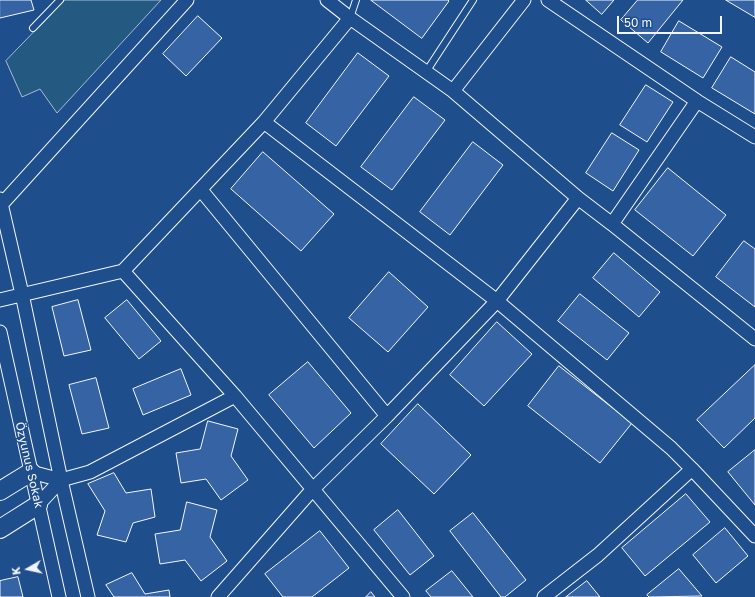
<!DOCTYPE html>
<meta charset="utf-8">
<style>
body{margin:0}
#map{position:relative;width:755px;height:597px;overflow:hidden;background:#1f4e8c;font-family:"Golos Text",sans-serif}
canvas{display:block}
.north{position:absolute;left:8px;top:549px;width:40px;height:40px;-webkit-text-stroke:3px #1f4e8c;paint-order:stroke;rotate:261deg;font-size:11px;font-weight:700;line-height:16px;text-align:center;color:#f2f6ff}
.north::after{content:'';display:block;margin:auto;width:14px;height:18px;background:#f2f6ff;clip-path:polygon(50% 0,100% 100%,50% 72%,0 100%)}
.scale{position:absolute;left:617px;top:16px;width:105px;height:18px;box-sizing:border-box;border:2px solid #f2f6ff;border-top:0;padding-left:5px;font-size:12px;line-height:14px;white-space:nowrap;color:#f2f6ff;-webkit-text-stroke:3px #1f4e8c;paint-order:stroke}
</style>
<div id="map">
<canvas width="755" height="597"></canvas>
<div class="north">K</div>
<div class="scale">50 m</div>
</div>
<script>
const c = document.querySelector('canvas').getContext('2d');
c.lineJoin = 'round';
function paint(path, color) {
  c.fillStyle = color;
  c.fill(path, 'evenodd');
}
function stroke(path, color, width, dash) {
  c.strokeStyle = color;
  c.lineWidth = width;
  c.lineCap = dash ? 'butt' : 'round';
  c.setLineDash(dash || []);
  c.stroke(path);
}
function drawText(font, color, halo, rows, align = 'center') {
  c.font = font + ' "Golos Text",sans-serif';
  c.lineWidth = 3;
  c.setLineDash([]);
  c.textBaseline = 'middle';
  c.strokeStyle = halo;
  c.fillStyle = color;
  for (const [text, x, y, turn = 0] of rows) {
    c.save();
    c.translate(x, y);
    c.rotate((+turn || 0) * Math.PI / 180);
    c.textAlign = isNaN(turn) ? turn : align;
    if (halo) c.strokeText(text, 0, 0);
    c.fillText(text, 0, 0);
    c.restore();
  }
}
const green = new Path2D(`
 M65 0H161L57 113 40 89 22 97 6 61Z`);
const building = new Path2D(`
 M0 0H31L34 10 0 18Z
 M371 0H448L449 1 422 38Z
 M586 0H614L602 14Z
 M638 0H683L648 43 621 20Z
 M726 0H755V17Z
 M198 16 222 38 186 76 163 54Z
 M679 21 722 47 703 78 661 52Z
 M358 53 389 76 336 146 306 123Z
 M731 57 755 72V114L712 88Z
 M646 85 673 102 647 142 620 125Z
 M414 97 445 120 392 190 361 167Z
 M612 133 639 150 613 191 586 173Z
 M473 142 503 165 450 235 420 212Z
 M263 152 334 214 301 251 231 189Z
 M668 168 726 215 693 256 635 210Z
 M744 241 755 249V307L716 277Z
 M614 253 660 292 639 317 593 278Z
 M389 272 428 307 388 352 349 318Z
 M580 294 629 333 607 360 558 321Z
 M78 300 91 350 64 356 52 307Z
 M127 300 161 341 139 359 105 318Z
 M497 322 532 354 484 406 450 375Z
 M308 362 351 413 314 448 269 395Z
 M755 365V418L724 448 697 420Z
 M559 366 632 423 600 463 528 406Z
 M181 369 191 395 143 415 133 389Z
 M96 378 109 428 82 434 69 385Z
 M418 404 471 455 434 494 381 444Z
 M208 421 238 429 231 456 248 480 221 500 206 479 181 483 176 453 200 449Z
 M755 450V505L728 472Z
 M114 473 126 493 151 489 155 517 133 523 126 542 97 535 105 511 88 484Z
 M686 494 710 522 645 576 622 548Z
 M187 502 217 510 210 537 227 561 201 581 185 560 160 564 155 534 180 530Z
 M398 510 434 556 410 575 374 530Z
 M473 513 526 580 505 597H501L450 531Z
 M725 528 748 556 716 583 693 555Z
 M320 531 349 568 312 597H283L265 574Z
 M679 569 702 596 649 597 647 595Z
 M452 571 473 597H431L426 591Z
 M132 573 145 594 169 590 170 597H114L106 585Z
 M18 577 23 597H0V581Z
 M587 581 600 597H566Z
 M371 592 375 597H366Z`);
const lane = new Path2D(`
 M350 18 356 0
 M33 28 60 0
 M426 72 473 0`);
const street = new Path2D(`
 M327 0 350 18 453 91 578 198 612 224 755 339
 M548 0 697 101 755 137
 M453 91 524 0
 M264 122 497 301 671 448 692 469 755 536
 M201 190 387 416
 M0 199 22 294 61 480 88 597
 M1 205 187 0
 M612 224 697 101
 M123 271 235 396 403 597
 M0 300 123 271 264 122 350 18
 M0 332 59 597
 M31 472 61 480 90 472 235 396
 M38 505 61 480
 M218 597 312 490 387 416 497 301 578 198
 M544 597 598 555 692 469`);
const secondary = new Path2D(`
 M0 491 31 472
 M0 529 38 505`);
const streetNames = [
 ["Özyunus Sokak",29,465,77]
];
paint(green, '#245a82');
stroke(green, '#a8bbd7', 1);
paint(building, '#3563a3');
stroke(building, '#f2f6ff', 1);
stroke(lane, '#f2f6ff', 8);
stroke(street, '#f2f6ff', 15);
stroke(secondary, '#f2f6ff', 20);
stroke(lane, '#1f4e8c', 6);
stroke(street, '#1f4e8c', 13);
stroke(secondary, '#1f4e8c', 18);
drawText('12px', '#f2f6ff', '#1f4e8c', streetNames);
</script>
